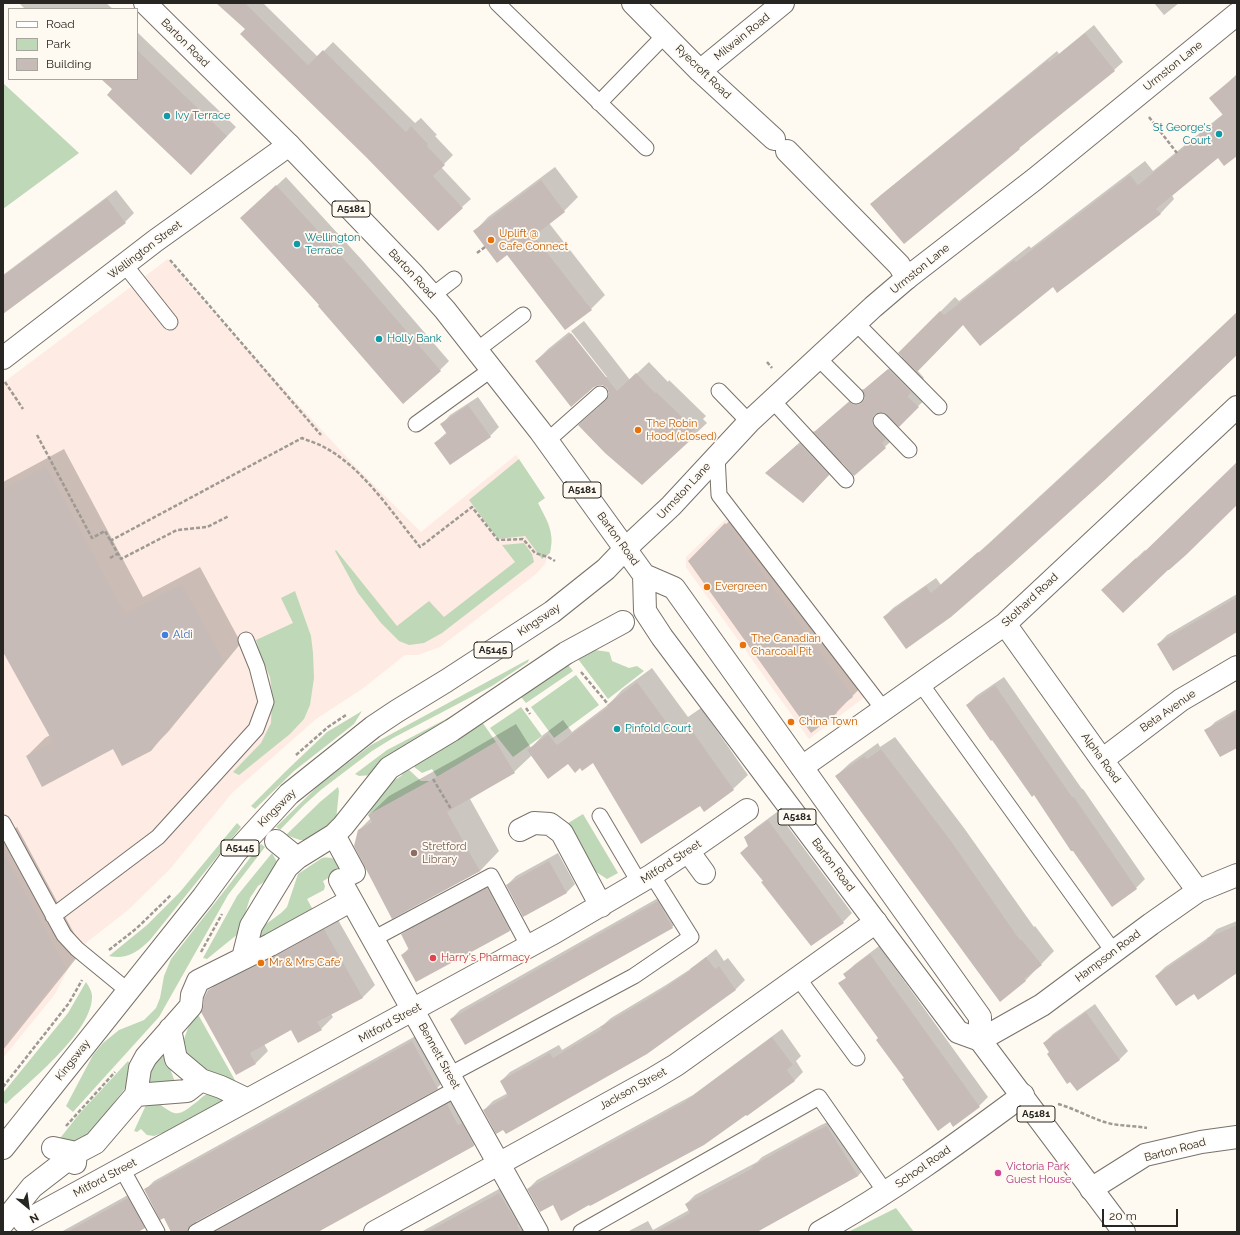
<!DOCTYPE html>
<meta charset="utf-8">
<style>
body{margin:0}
#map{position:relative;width:1240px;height:1235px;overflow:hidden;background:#fef9f1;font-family:Raleway,sans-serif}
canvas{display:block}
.frame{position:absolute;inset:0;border:4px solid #282622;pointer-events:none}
.legend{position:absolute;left:8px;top:8px;width:130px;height:72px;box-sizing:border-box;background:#fef9f1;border:1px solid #a8a59e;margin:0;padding:5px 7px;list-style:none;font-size:12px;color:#282622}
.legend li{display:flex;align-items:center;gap:8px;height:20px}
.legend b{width:20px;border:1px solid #a8a59e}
.north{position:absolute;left:8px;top:1187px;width:40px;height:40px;-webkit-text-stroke:3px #fef9f1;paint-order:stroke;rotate:151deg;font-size:11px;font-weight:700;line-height:16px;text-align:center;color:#282622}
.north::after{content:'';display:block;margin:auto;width:14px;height:18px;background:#282622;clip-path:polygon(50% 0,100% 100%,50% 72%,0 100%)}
.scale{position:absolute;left:1102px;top:1209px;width:76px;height:18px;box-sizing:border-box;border:2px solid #282622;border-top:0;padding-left:5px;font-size:12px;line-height:14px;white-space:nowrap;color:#282622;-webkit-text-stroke:3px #fef9f1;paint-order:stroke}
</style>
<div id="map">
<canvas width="1240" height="1235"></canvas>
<div class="frame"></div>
<ul class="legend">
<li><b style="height:5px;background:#fff"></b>Road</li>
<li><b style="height:11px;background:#bfd9b8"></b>Park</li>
<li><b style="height:11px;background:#c7bbb8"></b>Building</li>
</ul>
<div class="north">N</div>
<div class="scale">20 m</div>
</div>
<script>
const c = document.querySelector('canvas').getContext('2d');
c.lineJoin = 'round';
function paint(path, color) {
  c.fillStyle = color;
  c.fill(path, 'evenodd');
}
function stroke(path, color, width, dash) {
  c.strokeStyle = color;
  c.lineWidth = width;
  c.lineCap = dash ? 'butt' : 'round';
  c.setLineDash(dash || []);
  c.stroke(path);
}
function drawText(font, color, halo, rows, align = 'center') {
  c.font = font + ' Raleway,sans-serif';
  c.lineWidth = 3.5;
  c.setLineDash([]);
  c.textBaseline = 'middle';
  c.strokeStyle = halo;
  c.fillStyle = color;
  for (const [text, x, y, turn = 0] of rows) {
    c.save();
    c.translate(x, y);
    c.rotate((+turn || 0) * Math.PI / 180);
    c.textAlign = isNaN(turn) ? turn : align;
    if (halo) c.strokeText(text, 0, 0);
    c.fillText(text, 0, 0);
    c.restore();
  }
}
const commercial = new Path2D(`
 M168 259 208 307 353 464 421 532 516 455 545 498 538 503 549 524 552 540 550 550 545 564 536 574 440 647 418 655H405L362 689 316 719 232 793 170 869 128 910 87 942 71 963 55 994 3 1058V383Z
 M731 514 866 696 809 739 686 567V557Z`);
const green = new Path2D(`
 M3 83 79 153 3 209Z
 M519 459 545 498 538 503C547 521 555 532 550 553L542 559 525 536 498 539 469 500Z
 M524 543 532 554 534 562 442 633 424 643 409 645 399 641 381 623 358 593 335 551 336 550 397 626 429 601 444 617 515 562 502 545Z
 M295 591 311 636 313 653 314 678 310 705 304 719 290 734 239 775 233 772 261 743 271 723 272 693 270 677 260 654 256 640 293 623 281 598Z
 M588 649 609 652 610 654 612 661 629 668 637 666 644 671 608 699 575 655Z
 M529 659 528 662 492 686 393 738 372 751 322 789 303 806 280 830 276 827 318 786 371 745Z
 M565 661 573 671 526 703 517 692Z
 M576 675 599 705 554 738 531 707Z
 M471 706 372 775 359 776 355 774 387 750Z
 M521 707 542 736 513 757 490 728Z
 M362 711 354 724 294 771 255 809 251 806 286 771 327 732Z
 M480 719 496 742 437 777 432 769 422 773 409 763Z
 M407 768 421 781H430L368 815 385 786 401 776Z
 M338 787 339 791 336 820 330 828 304 840H300L286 835 320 802Z
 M583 814 618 873 607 879 593 870 565 825Z
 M237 823 241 827 150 940C138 952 126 960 109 956L147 925 180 892Z
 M261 844 265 847 228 895 159 1017 73 1112 66 1106 93 1055 103 1043 119 1030 144 1020 156 1008 160 998 164 976 171 959Z
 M272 853 277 862 274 875 258 886 250 898 239 933 207 959 203 958 237 896Z
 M322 858C334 856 338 861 343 870L323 881 325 886 324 890 307 899 317 917 262 947 254 933 281 913 287 907 298 874Z
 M86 982C89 987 92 991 92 996 93 1031 30 1081 6 1104L3 1102V1093L68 1013Z
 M195 1009 236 1082 213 1079 180 1050Z
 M161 1055 166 1058 175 1082 148 1084V1063Z
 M128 1061 130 1064 126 1087 86 1139 83 1142H57L80 1113Z
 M208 1094H210L231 1103 165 1139 162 1133 154 1136 147 1135 141 1129 137 1132 134 1131 146 1105 158 1103C178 1118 178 1116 198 1101 201 1098 204 1095 208 1094Z
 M896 1208 914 1232H848Z`);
const shadow = new Path2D(`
 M19 3H106L113 9H25Z
 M218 3H263L318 57 333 42 415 123 421 118 437 135 435 136 453 155 441 167 471 199 462 207 246 29Z
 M1154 3H1179L1164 15Z
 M1094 25 1123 62 1114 70 904 243 872 204 881 195 1057 51 1059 54Z
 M137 32 236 127 191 173 103 79H137Z
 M1237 74V155L1218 157 1172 195 1174 199 1160 214 1053 286 963 324 917 370 924 378 920 382 932 393 894 429 899 434 854 475 842 462 803 501 766 473 811 432 812 433 814 431 815 432 829 419 863 389 865 390 903 356 899 353 955 297 959 301 1029 246 1031 248 1145 161 1153 171 1223 114 1210 99Z
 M555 167 578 197 564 211 549 223 605 295 591 309 474 232 488 217Z
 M286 177 362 260 449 361 440 370 320 305 250 210Z
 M116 190 134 213 125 222 3 313V275Z
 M1237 314V353L1012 563 884 617 893 608 936 578 941 585 988 544Z
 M584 321 630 380 649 362 668 382 669 380 706 416 703 419 707 423 642 484 609 398 610 392 608 388 603 384 536 361 548 349 569 332 605 377H607L571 331Z
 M478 397 499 427 490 436 435 443 447 432 442 424 450 415Z
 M64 449 143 597 200 567 241 643 168 732 150 750 114 748 27 756 45 738 50 735 3 650V482Z
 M1237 463V504L1112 581 1145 550 1146 551Z
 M739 511 866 682 837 712 812 732 690 561Z
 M1237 594V632L1158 644 1167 635Z
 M652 668 688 717 701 708 748 775 733 789 704 810 700 804 593 761 568 762 532 755 514 772 470 799 499 851 480 871 393 917 358 831 371 818 369 815 389 796 456 759 516 724 531 748 543 735 563 720 572 732 609 704 622 690Z
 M1004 677 1082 789H1083L1145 879 1136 888 1034 794 967 705 976 696Z
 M1237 709V746L1206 731 1215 722Z
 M895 737 964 828 1034 927 1035 926 1054 951 1025 981 836 776 850 763 878 743 880 747Z
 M777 812 852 913 843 922 764 881 745 838 754 829Z
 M17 827 83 950 3 1050V835Z
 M558 853 575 884 566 893 507 885 516 876Z
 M496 880 519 921 510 930 416 981 402 955 409 948 402 935 411 926Z
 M667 893 681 918 672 927 451 1019 460 1010Z
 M337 918 375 985 363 997 331 1014 333 1017 321 1029 291 1028 264 1044 268 1051 256 1063 237 1073 209 991 221 978Z
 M1237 921V955L1194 993 1156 976 1165 967 1209 937 1217 929Z
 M879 946 988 1097 979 1106 950 1121 905 1078 879 1038 840 984 847 977 845 974 854 965Z
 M716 949 724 961 728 958 745 980 736 989 646 1054 484 1110 493 1101 508 1093 501 1081 510 1072 559 1045 562 1050 603 1025 611 1018 666 985 695 966Z
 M1095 1004 1128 1051 1119 1060 1044 1043 1053 1034Z
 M782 1029 801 1056 796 1061 803 1072 794 1081 746 1113 553 1203 528 1189 537 1180 693 1095Z
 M421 1033 446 1079 437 1088 196 1221 197 1228 203 1232H172L164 1216 145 1190 154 1181Z
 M456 1096 483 1136 474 1145 317 1232H207Z
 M837 1118 866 1167 858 1176 755 1232H627L648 1221 653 1230 689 1210 686 1204 695 1195 757 1162 762 1157 821 1125Z
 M508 1184 526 1232H421Z
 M137 1190 153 1219 144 1228 136 1232H61Z`);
const building = new Path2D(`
 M216 3H245L308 65 323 50 406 132 411 126 428 144 427 146 445 165 433 176 463 208 438 231 366 157 240 34 245 29Z
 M1085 33 1115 71 1019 148 1020 149 904 244 870 204 1048 60 1049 62Z
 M137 50 227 136 191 175 107 95 112 89 101 79H137Z
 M1237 75V156L1224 166 1218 158 1156 209 1161 214 1057 293 1053 287 980 346 963 325 917 372 898 353 940 311 944 315 1014 260 1016 262 1130 175 1138 185 1223 115 1209 98Z
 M541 180 565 212 534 236 592 310 565 330 507 255 497 263 473 231Z
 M276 185 353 269 441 371 403 404 318 306 319 305 240 218Z
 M107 198 126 223 3 314V276Z
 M1237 312V355L1105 480 1012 564 951 617 906 649 883 617 926 586 931 593 978 552 979 553 1078 462Z
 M571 333 617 391 636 373 655 393 656 392 695 429 692 432 695 436 642 485 605 453 578 425 606 400 608 397 609 393 607 388 602 385H599L594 387 571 407 535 361Z
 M888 369 911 392 908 397 919 407 899 427 884 413 879 412 874 415 872 419V424L886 439 882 443 886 448 854 476 814 432 849 402 854 405H859L862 403 865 398 863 390Z
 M468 405 491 437 450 465 434 443 447 434 440 424Z
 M800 444 829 475 803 503 765 473 797 445 798 446Z
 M1237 462V505L1186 555 1169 570H1168L1123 613 1101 590 1136 558 1137 559Z
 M46 466 125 614 182 584 224 662 151 751 122 766 113 749 42 787 26 756 53 742 3 652V490Z
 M725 523 744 546 743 547 853 697 835 710 837 713 811 733 688 561Z
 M1237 597V632L1173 671 1157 644Z
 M637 682 673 731 686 722 734 790 704 812 700 806 641 844 593 763 582 771 580 768 575 773 568 764 548 779 527 750 548 734 557 745 608 707 607 705Z
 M995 685 1072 797H1074L1137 889 1112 907 1073 851H1071L1034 795 1032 797 992 740 991 741 966 705Z
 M1237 712V748L1220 757 1204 730Z
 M496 742 515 773 447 812 480 871 392 919 354 846 358 830 372 822 368 815 435 778Z
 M881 749 951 841 1020 940 1021 939 1042 965 1024 979 1026 981 1000 1002 835 776 864 756 867 759Z
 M768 820 844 923 811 946 761 882 763 881 740 853 748 846 744 837Z
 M3 852 66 968 3 1047Z
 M549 861 567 893 523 917 506 885Z
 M487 888 510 931 416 982 401 955 409 950 401 934Z
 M658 901 673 928 465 1045 450 1019Z
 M1237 925V973L1198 1000 1194 994 1176 1006 1155 976 1208 940 1207 938Z
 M324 929 363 998 317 1022 322 1030 298 1043 291 1030 250 1053 256 1064 236 1075 201 1012 203 1007 204 998 208 990 276 956Z
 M870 954 980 1107 953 1127 950 1122 938 1131 902 1079 904 1078 876 1040 878 1038 838 983 846 978 843 974Z
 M706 957 715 969 719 966 736 990 647 1054 506 1134 503 1130 496 1134 483 1110 508 1096 500 1081 550 1053 553 1058 602 1029 600 1027 656 994 691 970 690 969Z
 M1086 1012 1120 1060 1077 1091 1070 1082 1067 1084 1047 1054 1049 1052 1043 1043Z
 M772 1037 793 1065 787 1070 795 1081 747 1116 746 1115 704 1145 590 1206 589 1205 561 1221 553 1205 540 1212 527 1189 683 1103Z
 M412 1041 438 1089 192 1224 188 1228 187 1232H171L164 1218 160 1220 144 1189Z
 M447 1104 458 1125 462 1123 474 1146 318 1232H215Z
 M827 1126 858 1176 757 1232H655L690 1213 685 1204 753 1168 752 1166 811 1133Z
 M499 1193 518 1224 517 1225 521 1232H427Z
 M128 1198 145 1228 138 1232H67Z`);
const path = new Path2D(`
 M1149 117 1177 153
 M477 253 485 247
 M170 260 321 435
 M767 362 772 368
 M5 382 23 409
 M37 435 92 538 105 531 121 559 177 530 207 527 229 516
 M110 541 302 438C309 441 316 443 322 446 362 466 392 513 420 547L472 507 498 540 523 539 535 553 548 557 555 561
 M110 558 117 554
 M581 672 607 703
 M526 708 530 714
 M296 755 328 727 346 715
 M433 779 451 809
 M109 950 137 928 171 895
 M201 952 222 914
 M3 1087 69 1003 82 980
 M1058 1104C1077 1109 1093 1120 1112 1124 1124 1126 1136 1126 1147 1128
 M66 1126 115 1072`);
const lane = new Path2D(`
 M497 3 646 148
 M599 103 665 35
 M124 264 170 322
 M433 295 454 279
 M856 323 939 407
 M477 350 523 315
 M818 358 856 396
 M719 391 749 422
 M772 400 846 480
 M881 421 909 450
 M416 424 492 369
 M547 441 600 394
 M717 455 719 495 884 710
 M921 684 1113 951
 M600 816 639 882
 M3 823 64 935 77 949 127 990
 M53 916 158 837 256 729 266 702 257 667 246 640
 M373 939 491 876 529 947
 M798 978 857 1058
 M449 1075 634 976 691 937 652 875
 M122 1169 157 1232
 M196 1232 456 1089
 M581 1232 819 1097 886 1193`);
const street = new Path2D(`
 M633 3 700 71 774 139
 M700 71 783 3
 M787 151 899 265 907 278
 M3 358 155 241 289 145
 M1005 624 1102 760 1198 891
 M1102 760 1181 700 1237 667
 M802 767 1005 624 1237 407
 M520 830 534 823 550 824 562 833 601 906
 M334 835 354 872 350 874
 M276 841 297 858
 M688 851 704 873
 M340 880 537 1232
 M243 958 251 926 287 867 297 858 334 835 343 826 389 768 452 730 566 653 623 622
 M980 1040 1042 1005 1151 924 1198 891 1237 875
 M201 1080 221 1087 242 1097
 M136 1095 187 1091 201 1080 176 1059 170 1029
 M53 1148 76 1153 75 1163
 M24 1222 555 932 652 875 688 851 747 810
 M3 1223 32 1187 76 1153 95 1143 136 1095 140 1068 146 1057 191 1006 192 995 198 981 270 945 341 906
 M375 1232 651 1080 676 1065 876 922
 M820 1232C891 1192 957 1144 1023 1095`);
const secondary = new Path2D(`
 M625 549 671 506 749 422 873 307 907 278 1035 179 1237 14
 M1091 1189 1145 1155 1201 1142 1237 1137`);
const primary = new Path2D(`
 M145 3 289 145 412 273 445 310 540 431 644 575 674 588 980 1017V1040
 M644 575 645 611 662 637 958 1032 980 1040 1124 1232
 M3 1148 203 897 236 852 289 794 373 727 397 711 446 681 552 612 606 569 625 549`);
const markers = [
 [167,116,4,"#0f9aa8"],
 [1219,134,4,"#0f9aa8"],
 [491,240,4,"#e8710a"],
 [297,244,4,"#0f9aa8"],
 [379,339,4,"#0f9aa8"],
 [638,430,4,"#e8710a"],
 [707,587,4,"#e8710a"],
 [165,635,4,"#3f7fe0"],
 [743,645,4,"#e8710a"],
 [791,722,4,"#e8710a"],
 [617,729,4,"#0f9aa8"],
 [414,853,4,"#8d6e63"],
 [433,958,4,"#e0444e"],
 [261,963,4,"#e8710a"],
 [998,1173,4,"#d1479c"]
];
const shields = [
 [351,209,38],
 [582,490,38],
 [493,650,38],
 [797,817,38],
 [240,848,38],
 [1036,1114,38]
];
const shieldNames = [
 ["A5181",351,209],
 ["A5181",582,490],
 ["A5145",493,650],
 ["A5181",797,817],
 ["A5145",240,848],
 ["A5181",1036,1114]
];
const streetNames = [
 ["Milwain Road",742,37,-39],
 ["Barton Road",185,43,45],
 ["Urmston Lane",1173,66,-39],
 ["Ryecroft Road",703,72,44],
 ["Wellington Street",145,250,-37],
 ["Urmston Lane",920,269,-39],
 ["Barton Road",412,274,47],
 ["Urmston Lane",684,491,-47],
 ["Barton Road",618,539,54],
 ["Stothard Road",1030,600,-43],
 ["Kingsway",539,620,-34],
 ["Beta Avenue",1168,711,-35],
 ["Alpha Road",1101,758,54],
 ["Kingsway",277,808,-45],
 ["Mitford Street",671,862,-33],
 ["Barton Road",833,865,53],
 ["Hampson Road",1108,956,-37],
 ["Mitford Street",390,1023,-29],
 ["Bennett Street",439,1056,61],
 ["Kingsway",73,1060,-52],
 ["Jackson Street",633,1089,-29],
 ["Barton Road",1175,1150,-15],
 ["School Road",923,1167,-35],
 ["Mitford Street",105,1178,-28]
];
const cultureNames = [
 ["Ivy Terrace",175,116],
 ["St George's",1211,128,"right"],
 ["Court",1211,141,"right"],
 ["Wellington",305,238],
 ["Terrace",305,251],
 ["Holly Bank",387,339],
 ["Pinfold Court",625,729]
];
const foodNames = [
 ["Uplift @",499,234],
 ["Cafe Connect",499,247],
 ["The Robin",646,424],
 ["Hood (closed)",646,437],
 ["Evergreen",715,587],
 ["The Canadian",751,639],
 ["Charcoal Pit",751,652],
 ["China Town",799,722],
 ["Mr & Mrs Cafe’",269,963]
];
const shopNames = [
 ["Aldi",173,635]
];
const educationNames = [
 ["Stretford",422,847],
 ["Library",422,860]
];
const healthNames = [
 ["Harry's Pharmacy",441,958]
];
const hotelNames = [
 ["Victoria Park",1006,1167],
 ["Guest House",1006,1180]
];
paint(commercial, '#feebe3');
paint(green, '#bfd9b8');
paint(shadow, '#0003');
paint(building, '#c7bbb8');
stroke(lane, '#78726a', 17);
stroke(street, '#78726a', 24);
stroke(secondary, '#78726a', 24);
stroke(primary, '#78726a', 24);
stroke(path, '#9d9993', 2.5, [4, 2]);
stroke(lane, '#fff', 15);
stroke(street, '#fff', 22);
stroke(secondary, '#fff', 22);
stroke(primary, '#fff', 22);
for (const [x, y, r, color] of markers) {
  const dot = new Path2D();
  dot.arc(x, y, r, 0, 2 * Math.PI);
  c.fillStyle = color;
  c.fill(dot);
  stroke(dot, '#fef9f1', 1.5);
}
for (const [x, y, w] of shields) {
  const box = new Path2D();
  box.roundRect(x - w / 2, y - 8, w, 16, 3);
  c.fillStyle = '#fef9f1';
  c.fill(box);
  stroke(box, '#282622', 1);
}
drawText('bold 10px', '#282622', null, shieldNames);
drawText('11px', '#282622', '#fef9f1', streetNames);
drawText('11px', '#0d838f', '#fef9f1', cultureNames, 'left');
drawText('11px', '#c56008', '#fef9f1', foodNames, 'left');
drawText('11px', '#366cbe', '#fef9f1', shopNames, 'left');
drawText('11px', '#785e54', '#fef9f1', educationNames, 'left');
drawText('11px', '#be3a42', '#fef9f1', healthNames, 'left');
drawText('11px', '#b23c85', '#fef9f1', hotelNames, 'left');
</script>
